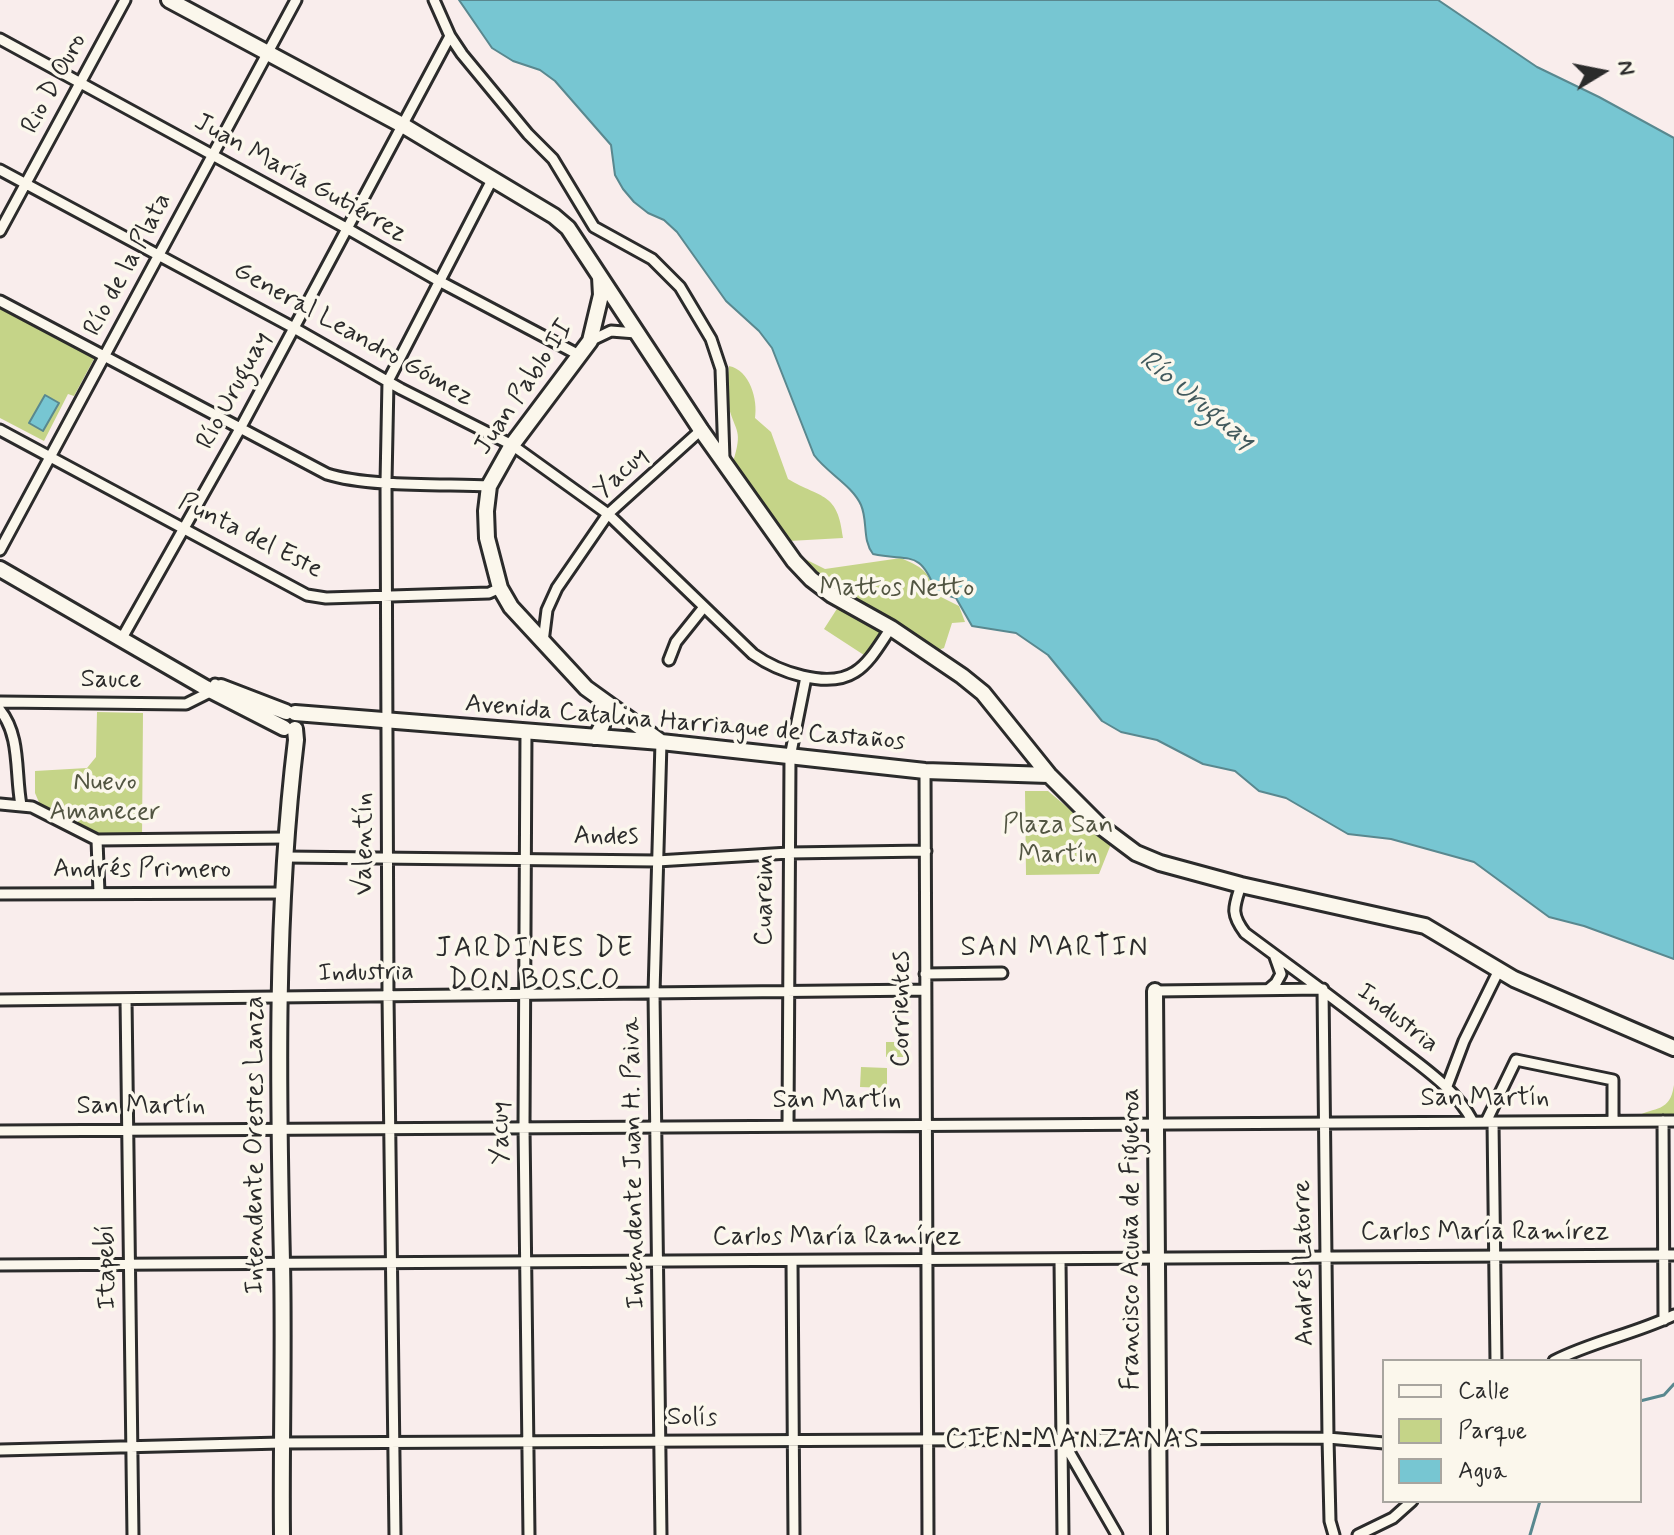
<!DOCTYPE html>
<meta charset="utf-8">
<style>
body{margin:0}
#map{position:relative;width:1674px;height:1535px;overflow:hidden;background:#f9edec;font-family:Mynerve,sans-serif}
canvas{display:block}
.legend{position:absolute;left:1382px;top:1359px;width:260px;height:144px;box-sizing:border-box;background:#fbf7ec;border:2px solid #a8a59f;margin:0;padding:10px 14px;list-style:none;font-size:24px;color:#2b2b2b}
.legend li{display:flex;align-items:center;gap:16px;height:40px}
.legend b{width:40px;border:2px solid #a8a59f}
.north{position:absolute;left:1562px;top:32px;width:80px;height:80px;-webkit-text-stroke:6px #fbf7ec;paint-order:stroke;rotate:80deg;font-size:22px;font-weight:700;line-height:32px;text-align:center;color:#2b2b2b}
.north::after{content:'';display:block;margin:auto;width:28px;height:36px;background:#2b2b2b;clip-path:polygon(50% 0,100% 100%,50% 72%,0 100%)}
</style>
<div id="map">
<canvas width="1674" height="1535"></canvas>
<ul class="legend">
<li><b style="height:10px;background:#fbf7ec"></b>Calle</li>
<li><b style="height:22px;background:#c5d488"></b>Parque</li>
<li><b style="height:22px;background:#77c6d2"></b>Agua</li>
</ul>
<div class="north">N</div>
</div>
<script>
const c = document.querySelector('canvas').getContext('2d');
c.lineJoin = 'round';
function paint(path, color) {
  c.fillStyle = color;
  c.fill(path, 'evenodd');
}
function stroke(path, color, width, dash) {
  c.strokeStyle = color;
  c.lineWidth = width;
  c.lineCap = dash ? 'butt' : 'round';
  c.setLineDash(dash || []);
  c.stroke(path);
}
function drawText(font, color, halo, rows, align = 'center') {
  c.font = font + ' Mynerve,sans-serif';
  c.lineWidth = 7;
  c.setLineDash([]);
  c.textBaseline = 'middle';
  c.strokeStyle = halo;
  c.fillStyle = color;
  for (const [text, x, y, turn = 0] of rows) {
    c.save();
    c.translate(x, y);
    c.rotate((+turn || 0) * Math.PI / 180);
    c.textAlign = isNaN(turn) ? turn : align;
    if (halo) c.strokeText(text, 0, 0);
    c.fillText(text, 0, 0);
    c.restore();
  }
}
const green = new Path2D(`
 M0 307 95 357 74 396 68 394 44 441 0 418Z
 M729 366C750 370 758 400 755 418L771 432 788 479C822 499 838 492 843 538L789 541 733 462C743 429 736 434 728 405 724 394 728 378 729 366Z
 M901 558C928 570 926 571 937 595L959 606 965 622 952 623 944 648 935 651 821 581 801 562 805 559 825 569Z
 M840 604 882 633 867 657 824 629Z
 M97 712 143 713 142 837 101 836 41 807 35 793V771L87 768 96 757Z
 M1025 791H1048L1111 844 1099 874 1026 875Z
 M886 1042H908V1057H886Z
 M861 1067 887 1068V1088L860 1087Z
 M1674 1085V1117H1636C1655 1106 1670 1113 1674 1085Z`);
const water = new Path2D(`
 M459 0H1438L1537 67 1599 97 1674 138V959L1584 926 1549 917 1474 862 1391 839 1348 834 1286 798 1259 791 1235 771 1203 764 1157 740 1121 732 1102 721 1048 655 1016 633 972 626 956 598 936 592C920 548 909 562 873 554 862 540 868 521 861 505 852 485 827 473 814 455L772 348 759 331 726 301 677 232 664 220 648 213 634 202 623 189 615 175 611 145 555 81 540 70 513 61 492 48Z
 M45 395 59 403 43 431 29 423Z`);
const stream = new Path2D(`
 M1640 1401 1664 1395 1674 1384
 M1530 1535 1540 1501`);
const street = new Path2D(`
 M434 0 450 36 462 54 528 134 553 159 594 227 652 259 680 287 711 339 721 369 724 459
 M0 39 348 229 439 281 579 355
 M0 170 294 328 401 389 512 445 608 514 753 654C777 671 827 690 855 672 870 663 881 642 891 628
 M0 231 125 0
 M0 301 327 474C367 487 444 484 489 486
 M590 341 611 331 636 333
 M0 430 307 595 326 598 489 593 500 588
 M0 550 296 0
 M122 638 241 427 450 36
 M543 642 547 610 557 588 608 514 701 430
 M669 660 676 642 704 607
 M0 702 186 704 212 691 215 684
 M0 710C21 736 15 773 21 805
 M526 730 524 1127 529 1535
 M925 771 928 1535
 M0 804 32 807 97 840 286 838
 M97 840 99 893
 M285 857 657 861 789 853 926 851
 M1241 885C1234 907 1230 913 1245 933 1293 968 1341 1004 1389 1041 1419 1065 1455 1087 1473 1122
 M0 894 284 893
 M925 974 1002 973
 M1269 989 1276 983 1281 974 1275 957
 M1155 991 1323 989 1328 1438 1330 1521 1334 1535
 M126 999 133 1535
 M0 1000 924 990
 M1447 1086 1464 1041 1499 970
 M1663 1121 1664 1320
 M1486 1122 1516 1060 1613 1080V1121
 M1493 1122 1496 1361
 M788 1125 790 757 806 677
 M0 1131 1674 1121
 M1060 1260 1063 1535
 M792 1261 794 1535
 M0 1265 1674 1255
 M1554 1361C1593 1341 1635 1334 1674 1315
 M1064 1443 1117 1535
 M0 1450 281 1443 1328 1438 1384 1443
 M395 1535 388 996 386 482 388 381 493 178
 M661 1535 654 993 661 742
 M1358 1535 1393 1518 1412 1501`);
const secondary = new Path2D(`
 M169 0 404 126 554 216 568 228 701 430 794 561 811 579 832 595 891 628 962 676 983 693 1049 775 1100 826 1136 853 1160 863 1241 885 1425 926 1514 979 1674 1048
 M600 277 601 295 590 341 512 445 489 486 486 511 487 538 500 588 511 607 586 688 661 742
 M0 569 206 688 284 728
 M221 687 286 712
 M295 713 661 742 925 771 1049 775
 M594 737C606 728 604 712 601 699
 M1155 991 1159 1535
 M282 1535C281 1444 284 1353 282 1262 278 1088 275 913 296 740L295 729`);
const streetNames = [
 ["Rio D Ouro",55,84,-62],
 ["Juan María Gutiérrez",300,179,29],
 ["Río de la Plata",129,265,-62],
 ["General Leandro Gómez",353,335,29],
 ["Juan Pablo II",525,388,-56],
 ["Río Uruguay",235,391,-62],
 ["Yacuy",622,474,-43],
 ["Punta del Este",250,537,27],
 ["Sauce",111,681,1],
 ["Avenida Catalina Harriague de Castaños",685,724,5],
 ["Andes",606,838],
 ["Valentín",366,844,-90],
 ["Andrés Primero",142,871],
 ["Cuareim",766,900,-89],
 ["Industria",366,974,-1],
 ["Corrientes",903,1009,-90],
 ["Industria",1397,1019,38],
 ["San Martín",1485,1100],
 ["San Martín",837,1102],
 ["San Martín",141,1108],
 ["Yacuy",502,1133,-91],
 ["Intendente Orestes Lanza",257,1145,-90],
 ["Intendente Juan H. Paiva",635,1163,-91],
 ["Carlos María Ramírez",1485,1234],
 ["Carlos María Ramírez",837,1239],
 ["Francisco Acuña de Figueroa",1133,1239,-90],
 ["Andrés Latorre",1305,1263,-91],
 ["Itapebí",108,1267,-91],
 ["Solís",692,1419,1]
];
const parkNames = [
 ["Mattos Netto",897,590],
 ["Nuevo",105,784],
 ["Amanecer",105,814],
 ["Plaza San",1058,827],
 ["Martín",1058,857]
];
const waterNames = [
 ["Río Uruguay",1196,401,39]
];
const neighbourhoodNames = [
 ["SAN MARTIN",1055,949],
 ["JARDINES DE",535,950],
 ["DON BOSCO",535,982],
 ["CIEN MANZANAS",1073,1441]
];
paint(green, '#c5d488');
paint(water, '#77c6d2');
stroke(water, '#59888f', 2);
stroke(stream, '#59888f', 3);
stroke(street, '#2b2b2b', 15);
stroke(secondary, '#2b2b2b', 20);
stroke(street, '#fbf7ec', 9);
stroke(secondary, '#fbf7ec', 14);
drawText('26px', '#2b2b2b', '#fbf7ec', streetNames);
drawText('26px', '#525542', '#fbf7ec', parkNames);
drawText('italic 28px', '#425a5d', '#fbf7ec', waterNames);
c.letterSpacing = '2px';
drawText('28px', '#2b2b2b', '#fbf7ec', neighbourhoodNames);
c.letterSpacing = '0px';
</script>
